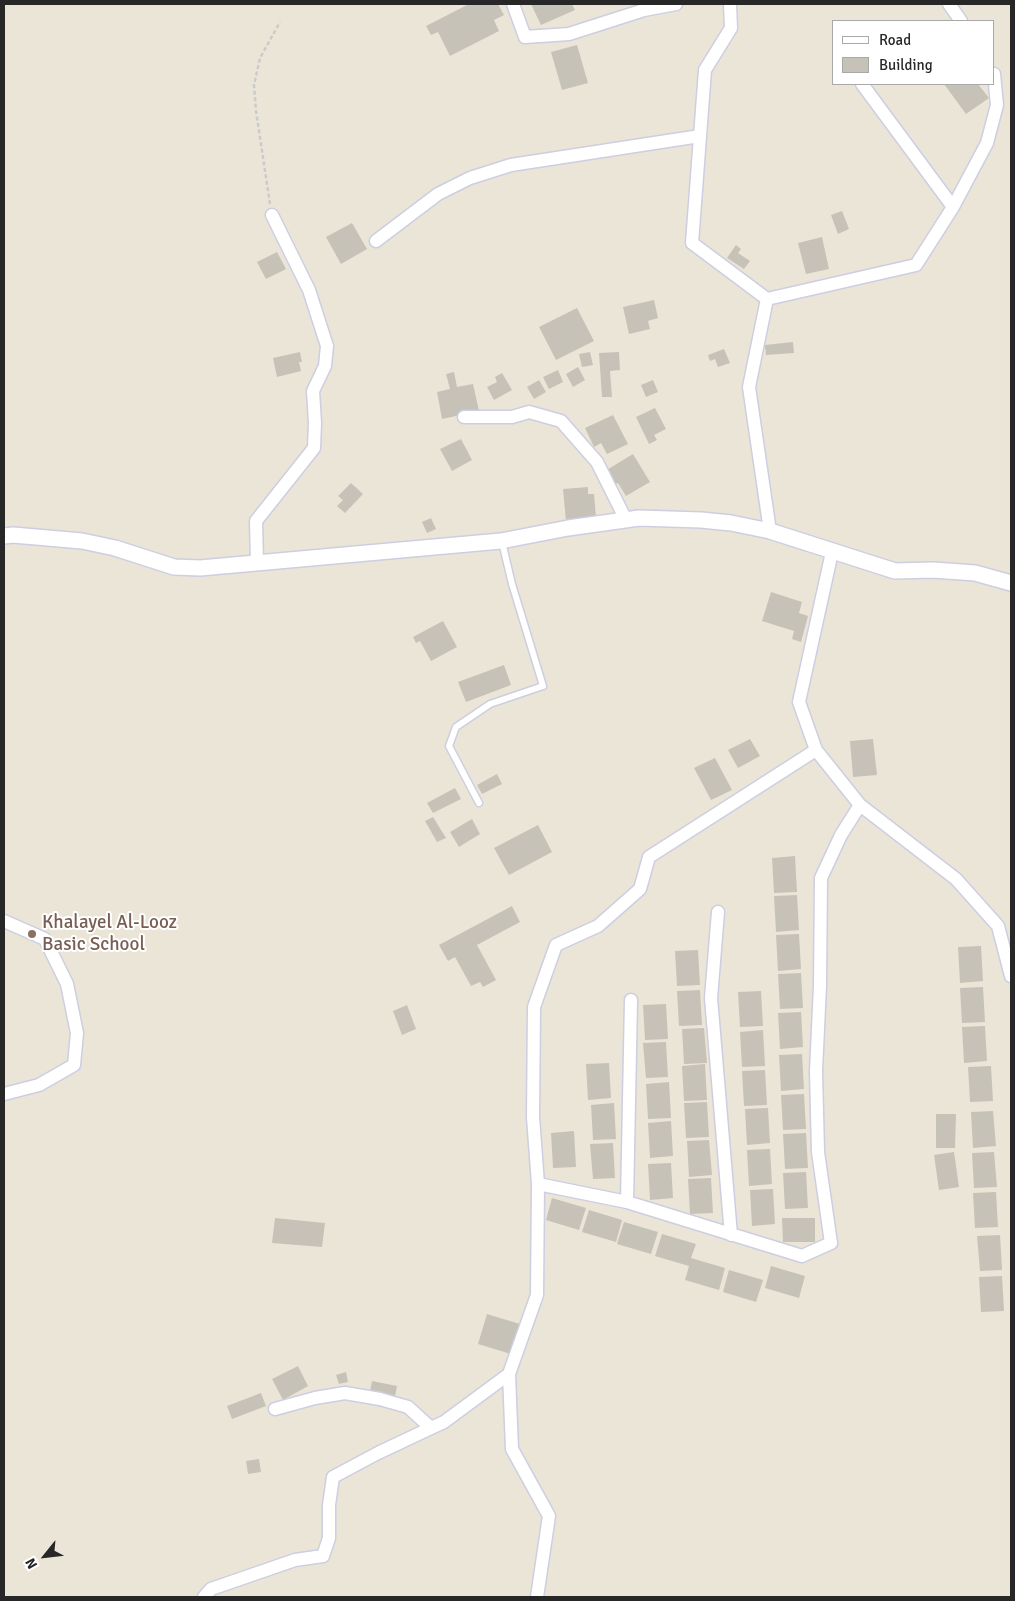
<!DOCTYPE html>
<style>
body{margin:0}
#map{position:relative;width:1015px;height:1601px;overflow:hidden;background:#ebe5d7;font-family:Signika,sans-serif}
canvas{display:block}
.frame{position:absolute;inset:0;border:5px solid #272727;pointer-events:none}
.legend{position:absolute;left:832px;top:20px;width:162px;height:65px;box-sizing:border-box;background:#fff;border:1px solid #a9a9a9;margin:0;padding:6px 9px;list-style:none;font-size:15px;color:#272727}
.legend li{display:flex;align-items:center;gap:10px;height:25px}
.legend b{width:25px;border:1px solid #a9a9a9}
.north{position:absolute;left:20px;top:1531px;width:50px;height:50px;-webkit-text-stroke:4px #fff;paint-order:stroke;rotate:241deg;font-size:14px;font-weight:700;line-height:20px;text-align:center;color:#272727}
.north::after{content:'';display:block;margin:auto;width:18px;height:22px;background:#272727;clip-path:polygon(50% 0,100% 100%,50% 72%,0 100%)}
</style>
<div id="map">
<canvas width="1015" height="1601"></canvas>
<div class="frame"></div>
<ul class="legend">
<li><b style="height:6px;background:#fff"></b>Road</li>
<li><b style="height:14px;background:#c6c2b8"></b>Building</li>
</ul>
<div class="north">N</div>
</div>
<script>
const c = document.querySelector('canvas').getContext('2d');
c.lineJoin = 'round';
function paint(path, color) {
  c.fillStyle = color;
  c.fill(path, 'evenodd');
}
function stroke(path, color, width, dash) {
  c.strokeStyle = color;
  c.lineWidth = width;
  c.lineCap = dash ? 'butt' : 'round';
  c.setLineDash(dash || []);
  c.stroke(path);
}
function drawText(font, color, halo, rows, align = 'center') {
  c.font = font + ' Signika,sans-serif';
  c.lineWidth = 4;
  c.setLineDash([]);
  c.textBaseline = 'middle';
  c.strokeStyle = halo;
  c.fillStyle = color;
  for (const [text, x, y, turn = 0] of rows) {
    c.save();
    c.translate(x, y);
    c.rotate((+turn || 0) * Math.PI / 180);
    c.textAlign = isNaN(turn) ? turn : align;
    if (halo) c.strokeText(text, 0, 0);
    c.fillText(text, 0, 0);
    c.restore();
  }
}
const building = new Path2D(`
 M469 4H498L504 15 494 20 499 31 450 56 438 32 431 35 426 26Z
 M531 4H572L575 10 541 25Z
 M577 45 588 83 562 90 551 52Z
 M944 84H978L989 98 966 114Z
 M842 211 849 229 838 234 831 215Z
 M352 223 367 249 341 264 326 237Z
 M822 237 829 269 806 274 798 243Z
 M736 245 741 249 738 253 750 261 744 269 727 258Z
 M277 252 286 269 266 279 257 262Z
 M654 300 658 318 648 321 650 329 629 334 623 307Z
 M577 308 594 341 556 360 539 327Z
 M793 342 794 353 766 355 765 345Z
 M724 349 730 363 718 367 715 359 710 361 708 355Z
 M300 352 302 362H299L301 371 277 377 273 358Z
 M590 352 593 365 582 367 579 354Z
 M619 352 620 370 610 371 612 397H602L599 353Z
 M578 367 585 380 573 387 566 374Z
 M558 370 563 382 549 389 543 377Z
 M454 372 457 387 473 384 479 411 442 419 437 392 450 389 446 374Z
 M502 373 512 390 494 400 487 387 497 382 495 377Z
 M539 380 546 392 534 399 527 387Z
 M653 380 658 392 646 397 641 385Z
 M655 408 666 429 654 435 657 440 649 444 636 417Z
 M613 415 628 444 607 454 601 443 594 447 585 428Z
 M461 439 472 460 452 471 440 449Z
 M633 454 650 482 626 496 618 483 613 485 605 471Z
 M351 483 363 494 345 513 337 506 343 500 338 496Z
 M588 487V494H594L596 518 566 521 563 489Z
 M431 518 436 529 427 533 422 522Z
 M771 592 802 602 799 613 808 616 801 642 792 639 794 631 762 621Z
 M443 621 457 647 431 661 420 641 416 643 413 637Z
 M504 665 511 685 466 702 458 682Z
 M750 739 760 756 738 768 728 750Z
 M873 739 877 775 853 777 850 741Z
 M715 758 732 790 711 800 694 768Z
 M497 774 502 784 482 794 477 785Z
 M455 788 461 799 433 813 427 803Z
 M433 817 446 838 437 842 425 821Z
 M472 819 480 834 459 847 450 832Z
 M538 825 552 852 509 875 494 848Z
 M795 856 797 892 774 893 772 858Z
 M797 895 799 930 776 932 774 896Z
 M512 906 520 922 477 945 496 980 483 987 480 982 471 986 455 957 448 961 439 945Z
 M799 934 801 969 778 971 776 935Z
 M981 946 983 981 960 983 958 947Z
 M698 950 700 985 677 986 675 951Z
 M801 973 803 1008 780 1009 778 974Z
 M983 987 985 1022 962 1023 960 988Z
 M700 990 702 1025 679 1026 677 991Z
 M761 991 763 1026 740 1027 738 992Z
 M666 1004 668 1039 645 1040 643 1005Z
 M407 1005 416 1029 402 1035 393 1011Z
 M801 1012 803 1047 780 1049 778 1013Z
 M985 1026 987 1061 964 1063 962 1027Z
 M704 1028 707 1063 684 1064 682 1029Z
 M763 1030 765 1066 742 1067 740 1032Z
 M666 1042 668 1077 646 1078 643 1043Z
 M802 1054 804 1089 781 1091 779 1055Z
 M609 1063 611 1098 588 1100 586 1064Z
 M705 1064 707 1100 684 1101 682 1066Z
 M991 1066 993 1101 970 1102 968 1067Z
 M765 1070 767 1105 744 1106 742 1071Z
 M669 1082 671 1118 648 1119 646 1084Z
 M804 1094 806 1129 783 1130 781 1095Z
 M707 1102 709 1137 686 1138 684 1103Z
 M614 1103 616 1139 593 1140 591 1105Z
 M768 1108 770 1143 747 1145 745 1109Z
 M993 1111 996 1146 973 1148 971 1112Z
 M936 1114H956L955 1148H936Z
 M671 1121 673 1156 650 1158 648 1123Z
 M574 1131 576 1167 553 1168 551 1133Z
 M806 1133 808 1168 785 1169 783 1134Z
 M709 1140 712 1175 689 1177 687 1141Z
 M613 1143 615 1178 593 1179 590 1144Z
 M770 1149 772 1184 749 1186 747 1150Z
 M954 1152 959 1187 939 1190 934 1155Z
 M994 1152 997 1187 974 1188 972 1153Z
 M671 1163 673 1198 650 1200 648 1164Z
 M806 1172 808 1208 785 1209 783 1173Z
 M711 1178 713 1213 690 1214 688 1179Z
 M773 1189 775 1224 752 1226 750 1190Z
 M996 1192 998 1227 975 1228 973 1193Z
 M552 1198 586 1208 579 1230 546 1220Z
 M589 1210 622 1220 616 1242 582 1232Z
 M275 1218 325 1223 322 1247 272 1243Z
 M782 1218H815V1242H783Z
 M624 1222 658 1232 651 1254 617 1244Z
 M662 1234 696 1244 691 1258 725 1268 719 1290 685 1280 689 1266 655 1256Z
 M1000 1235 1002 1270 980 1271 977 1236Z
 M771 1266 805 1276 799 1298 765 1288Z
 M729 1270 763 1280 756 1302 723 1292Z
 M1002 1276 1004 1311 981 1312 979 1277Z
 M487 1314 520 1324 511 1354 478 1344Z
 M298 1366 308 1386 283 1400 272 1379Z
 M346 1372 348 1382 339 1384 336 1375Z
 M372 1381 397 1386 395 1397 370 1392Z
 M261 1393 266 1406 232 1419 227 1406Z
 M259 1459 261 1472 248 1474 246 1461Z`);
const path = new Path2D(`
 M270 204 256 111 254 85 260 58 280 22`);
const service = new Path2D(`
 M479 803 449 746 456 727 490 704 543 686 512 584 502 542`);
const minor = new Path2D(`
 M513 4 525 37 569 34 644 10 676 4
 M730 4 731 28 705 70 692 243 767 299 749 387 770 531
 M949 4 961 21
 M862 84 953 207
 M376 241 438 194 470 178 511 165 700 136
 M767 299 916 265 953 207 987 143 997 105 994 74
 M464 417H512L529 412 561 421 597 462 626 520
 M832 552 799 702 816 750 860 805 956 879 998 926 1011 976
 M257 564 256 521 314 448 315 423 313 391 325 366 327 346 309 290 272 215
 M718 912 711 998 731 1235
 M4 921 45 939 67 984 77 1033 74 1065 39 1085 4 1094
 M538 1184 627 1202 802 1256 831 1243 818 1152 816 1071 820 986 821 878 841 835 860 805
 M627 1202 631 1000
 M275 1409 315 1398 345 1393 380 1399 408 1407 431 1428 444 1422 509 1374
 M204 1597 211 1589 295 1560 323 1556 329 1538V1505L333 1477 378 1453 431 1428
 M537 1597 549 1516 512 1449 509 1374 537 1295 538 1184 533 1117 534 1007 556 945 598 926 640 889 649 857 816 750`);
const tertiary = new Path2D(`
 M4 536 13 535 82 541 115 548 174 567 200 568 501 541 568 528 639 518 701 520 731 523 770 531 895 571 933 570 975 573 1011 583`);
const markers = [
 [32,934,5,"#8d6e63"]
];
const educationNames = [
 ["Khalayel Al-Looz",42,923],
 ["Basic School",42,945]
];
paint(building, '#c6c2b8');
stroke(service, '#cdcee1', 9);
stroke(minor, '#cdcee1', 15);
stroke(tertiary, '#cdcee1', 18);
stroke(path, '#cbcbcb', 2.5, [4, 2.5]);
stroke(service, '#fff', 6);
stroke(minor, '#fff', 12);
stroke(tertiary, '#fff', 15);
for (const [x, y, r, color] of markers) {
  const dot = new Path2D();
  dot.arc(x, y, r, 0, 2 * Math.PI);
  c.fillStyle = color;
  c.fill(dot);
  stroke(dot, '#fff', 2);
}
drawText('19px', '#785e54', '#fff', educationNames, 'left');
</script>
